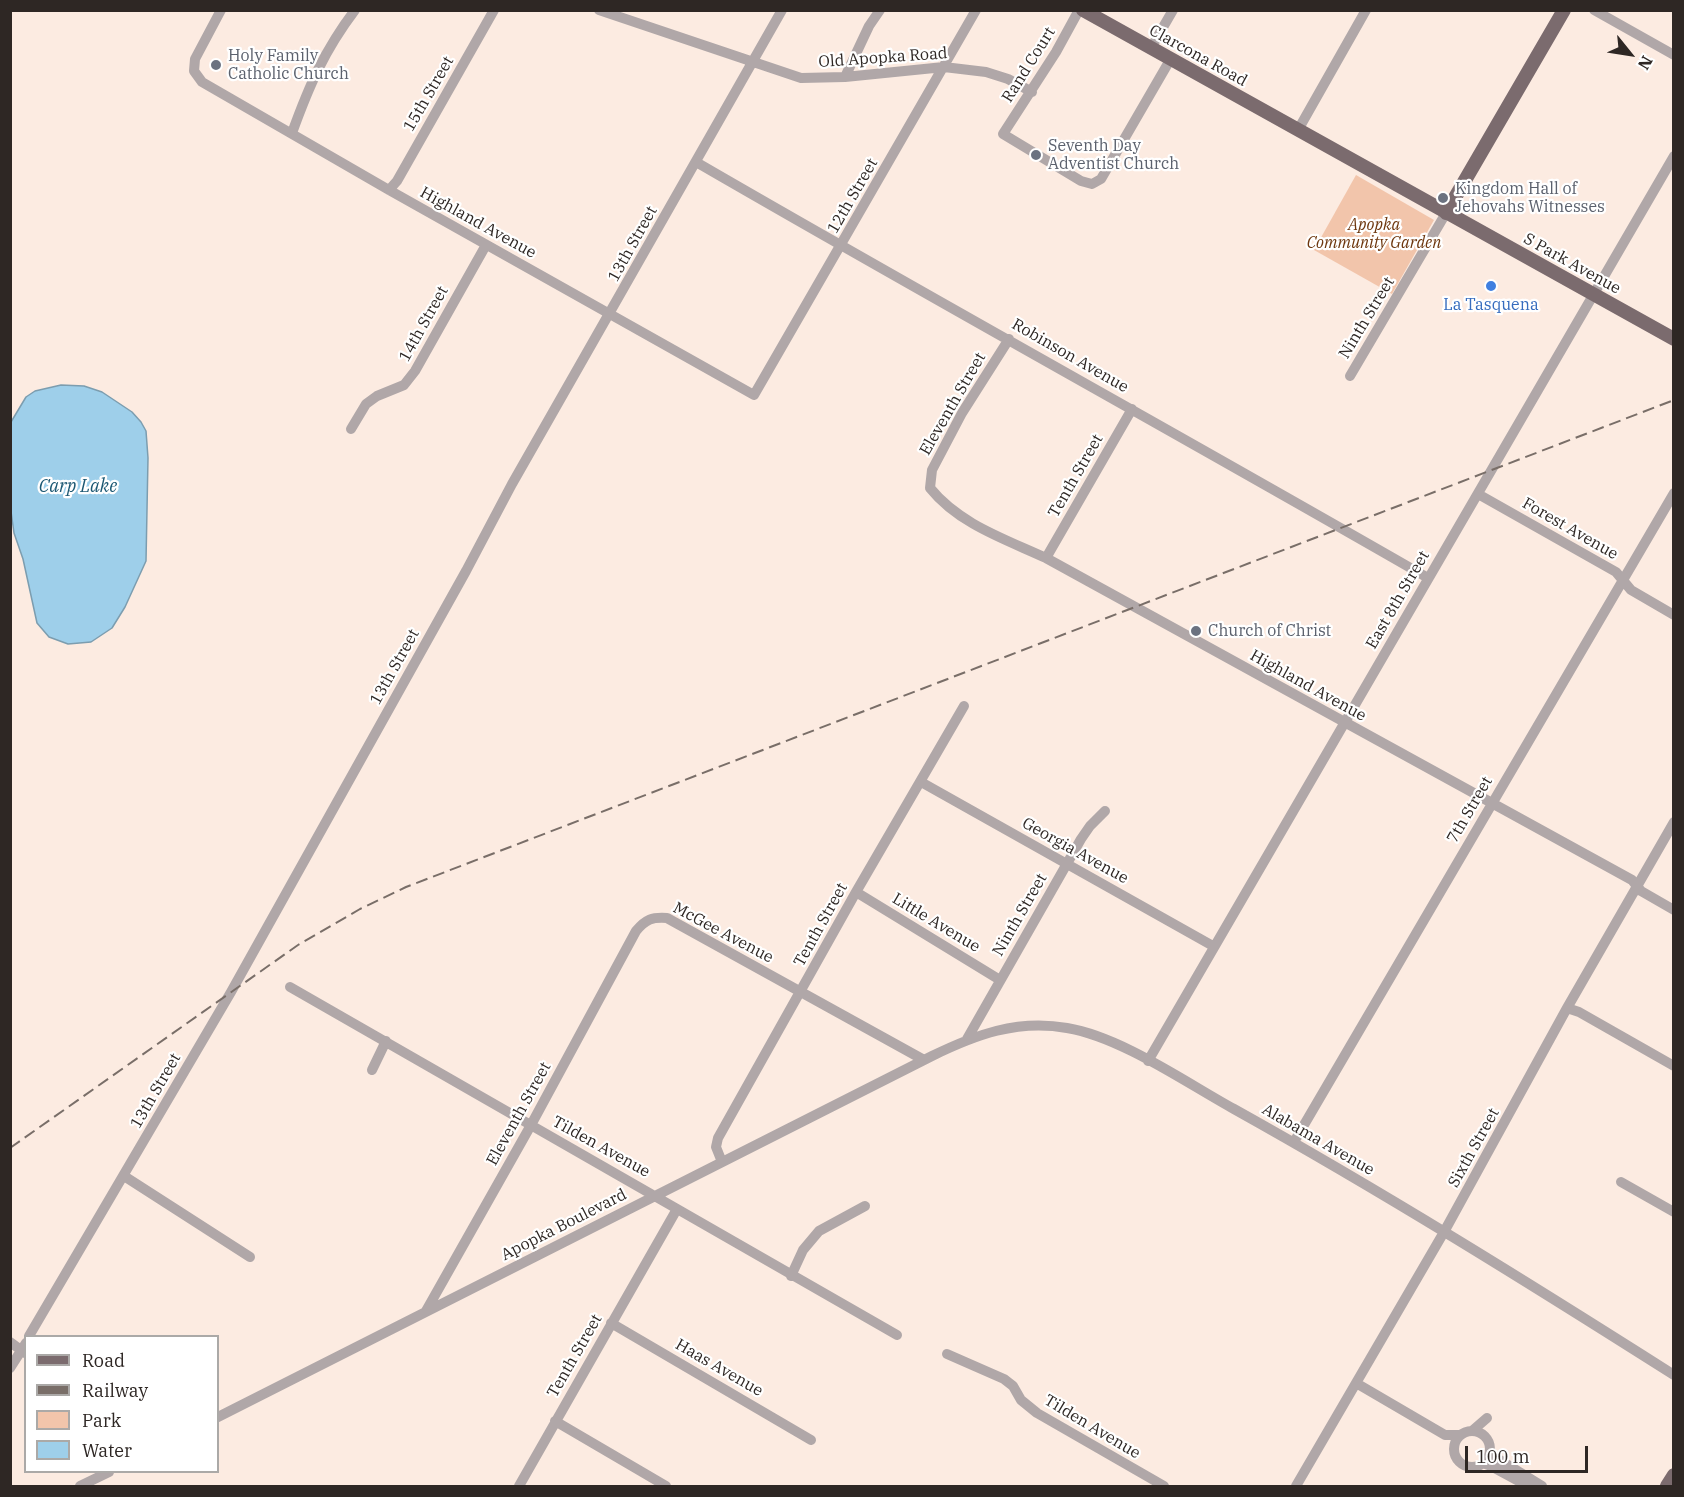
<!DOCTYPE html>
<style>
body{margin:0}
#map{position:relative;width:1684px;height:1497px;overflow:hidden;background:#fcebe1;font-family:"IBM Plex Serif",serif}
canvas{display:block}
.frame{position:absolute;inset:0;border:12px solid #2e2724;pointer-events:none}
.legend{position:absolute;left:24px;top:1335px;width:195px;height:138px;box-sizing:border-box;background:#fff;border:2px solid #aba9a7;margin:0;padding:8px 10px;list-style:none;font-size:18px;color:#2e2724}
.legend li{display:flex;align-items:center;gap:12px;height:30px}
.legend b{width:30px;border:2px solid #aba9a7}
.north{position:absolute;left:1600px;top:24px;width:60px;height:60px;-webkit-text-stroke:4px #fff;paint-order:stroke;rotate:120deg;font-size:16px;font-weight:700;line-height:24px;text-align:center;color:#2e2724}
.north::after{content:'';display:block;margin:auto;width:21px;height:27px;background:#2e2724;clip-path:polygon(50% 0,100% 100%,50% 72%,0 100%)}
.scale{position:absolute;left:1465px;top:1446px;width:123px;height:27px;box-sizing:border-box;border:3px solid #2e2724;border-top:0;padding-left:8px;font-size:18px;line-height:21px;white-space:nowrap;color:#2e2724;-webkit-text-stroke:4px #fff;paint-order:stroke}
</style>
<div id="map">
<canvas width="1684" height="1497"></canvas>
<div class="frame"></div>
<ul class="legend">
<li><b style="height:8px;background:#7b6b6e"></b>Road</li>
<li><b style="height:8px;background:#796e68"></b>Railway</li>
<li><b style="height:16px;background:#f2c5ab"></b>Park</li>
<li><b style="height:16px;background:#9ecfea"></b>Water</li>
</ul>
<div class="north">N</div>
<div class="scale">100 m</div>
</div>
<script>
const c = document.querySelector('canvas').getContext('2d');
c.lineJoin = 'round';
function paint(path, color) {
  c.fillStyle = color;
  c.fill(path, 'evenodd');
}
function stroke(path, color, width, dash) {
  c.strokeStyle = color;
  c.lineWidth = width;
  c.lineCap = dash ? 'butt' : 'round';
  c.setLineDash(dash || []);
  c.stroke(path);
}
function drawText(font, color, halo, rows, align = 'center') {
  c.font = font + ' "IBM Plex Serif",serif';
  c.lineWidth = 4.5;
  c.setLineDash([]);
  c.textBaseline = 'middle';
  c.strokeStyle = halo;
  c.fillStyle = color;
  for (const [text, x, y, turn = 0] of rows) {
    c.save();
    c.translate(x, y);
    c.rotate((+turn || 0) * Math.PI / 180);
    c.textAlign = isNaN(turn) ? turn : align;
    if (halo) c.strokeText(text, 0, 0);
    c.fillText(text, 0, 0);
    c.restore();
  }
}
const green = new Path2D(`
 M1356 175 1434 220 1392 294 1314 250Z`);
const water = new Path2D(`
 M61 385 84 386 102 392 132 412 141 422 146 431 148 458 146 561 125 607 112 628 91 642 68 644 49 637 37 623 23 559 14 533 10 504 11 422 26 397 35 391Z`);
const minor = new Path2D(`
 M221 10 195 59 194 71 202 82 389 190 754 395 976 10
 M599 10 801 78 845 77 944 67 986 72 1008 79 1032 92
 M1079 10 1056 52 1003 134 1081 181 1092 184 1101 179 1170 60
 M1594 10 1674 55
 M1151 48 1173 10
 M845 77 869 26 880 10
 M1298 130 1366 10
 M292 133C309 86 324 51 355 10
 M696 162C939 303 1185 438 1428 578
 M389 190 397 181 494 10
 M1009 339 962 413 932 470 930 488C959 524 1005 539 1046 558L1632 880 1641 891 1674 910
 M1350 376 1446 213
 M351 429 366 404 377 396 404 385 415 371 486 245
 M1478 494 1616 572 1631 590 1674 615
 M1046 558 1132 409
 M921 782 1213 946
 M856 892 1000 980
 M290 987 897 1335
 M1567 1008 1579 1012 1674 1066
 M967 1039 1081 839 1090 826 1105 811
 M1148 1061 1674 156
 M372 1070 386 1041
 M1294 1142 1674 493
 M722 1162 716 1147 718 1138 856 892 964 706
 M124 1176 250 1257
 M1621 1182 1674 1212
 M791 1276 803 1250 819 1231 865 1206
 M426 1311 531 1125 636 931C646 919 652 917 667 918L924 1060
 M611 1323 811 1440
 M29 1336 231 992 466 571 512 484 782 10
 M10 1342 25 1353
 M947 1354 1004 1379 1013 1386 1021 1400 1037 1413 1164 1486
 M10 1368 26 1343
 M1356 1383 1445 1435H1461
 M218 1417 932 1056C975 1035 1017 1019 1067 1028 1121 1037 1185 1082 1234 1109 1383 1192 1529 1283 1674 1375
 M555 1421 666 1486
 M1472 1431 1487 1418
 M1454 1449a18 18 0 1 1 36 0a18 18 0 1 1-36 0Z
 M1490 1451 1495 1457 1542 1486
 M1483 1463 1491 1466 1528 1486
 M80 1486 109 1472
 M519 1486 677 1209
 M1296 1486 1444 1232 1567 1008 1674 822`);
const major = new Path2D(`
 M1083 10 1674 339
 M1446 213 1564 10
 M1667 1486 1674 1475`);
const rail = new Path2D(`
 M10 1148 298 945 360 909 406 887 1674 400`);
const markers = [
 [216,65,6,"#6b7280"],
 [1036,155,6,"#6b7280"],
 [1443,198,6,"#6b7280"],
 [1491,286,6,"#3f7fe0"],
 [1196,631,6,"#6b7280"]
];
const worshipNames = [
 ["Holy Family",228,56],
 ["Catholic Church",228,74],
 ["Seventh Day",1048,146],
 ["Adventist Church",1048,164],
 ["Kingdom Hall of",1455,189],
 ["Jehovahs Witnesses",1455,207],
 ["Church of Christ",1208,631]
];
const streetNames = [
 ["Clarcona Road",1198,56,29],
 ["Old Apopka Road",883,58,-4],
 ["Rand Court",1029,65,-58],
 ["15th Street",429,94,-60],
 ["12th Street",853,196,-60],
 ["Highland Avenue",478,223,29],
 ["13th Street",633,244,-61],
 ["S Park Avenue",1572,264,29],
 ["Ninth Street",1367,318,-59],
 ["14th Street",424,324,-61],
 ["Robinson Avenue",1070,356,30],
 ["Eleventh Street",953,404,-60],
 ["Tenth Street",1076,476,-60],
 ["Forest Avenue",1570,529,30],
 ["East 8th Street",1398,600,-60],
 ["13th Street",395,667,-61],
 ["Highland Avenue",1308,686,29],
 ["7th Street",1470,810,-60],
 ["Georgia Avenue",1075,851,29],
 ["Ninth Street",1020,915,-60],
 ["Little Avenue",936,923,31],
 ["Tenth Street",821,925,-61],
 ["McGee Avenue",723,933,28],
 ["13th Street",156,1091,-60],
 ["Eleventh Street",519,1114,-61],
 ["Alabama Avenue",1318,1140,30],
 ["Tilden Avenue",601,1147,29],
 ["Sixth Street",1474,1148,-61],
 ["Apopka Boulevard",564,1225,-27],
 ["Tenth Street",575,1356,-60],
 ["Haas Avenue",719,1368,30],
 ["Tilden Avenue",1092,1427,31]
];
const parkNames = [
 ["Apopka",1374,225],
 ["Community Garden",1374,243]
];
const shopNames = [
 ["La Tasquena",1491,305]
];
const waterNames = [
 ["Carp Lake",78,487]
];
paint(green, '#f2c5ab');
paint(water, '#9ecfea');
stroke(water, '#7c9daf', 1.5);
stroke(minor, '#b0a7a8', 10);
stroke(major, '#7b6b6e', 14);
stroke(rail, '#796e68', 2, [12, 6]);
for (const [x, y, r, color] of markers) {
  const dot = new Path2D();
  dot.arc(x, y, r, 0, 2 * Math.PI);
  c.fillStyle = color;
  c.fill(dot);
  stroke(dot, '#fff', 2);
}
drawText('16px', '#5b616d', '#fff', worshipNames, 'left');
drawText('16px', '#2e2724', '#fff', streetNames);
drawText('italic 16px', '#6d360d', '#fff', parkNames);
drawText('16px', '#366cbe', '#fff', shopNames);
drawText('italic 18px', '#1c5873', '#fff', waterNames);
</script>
